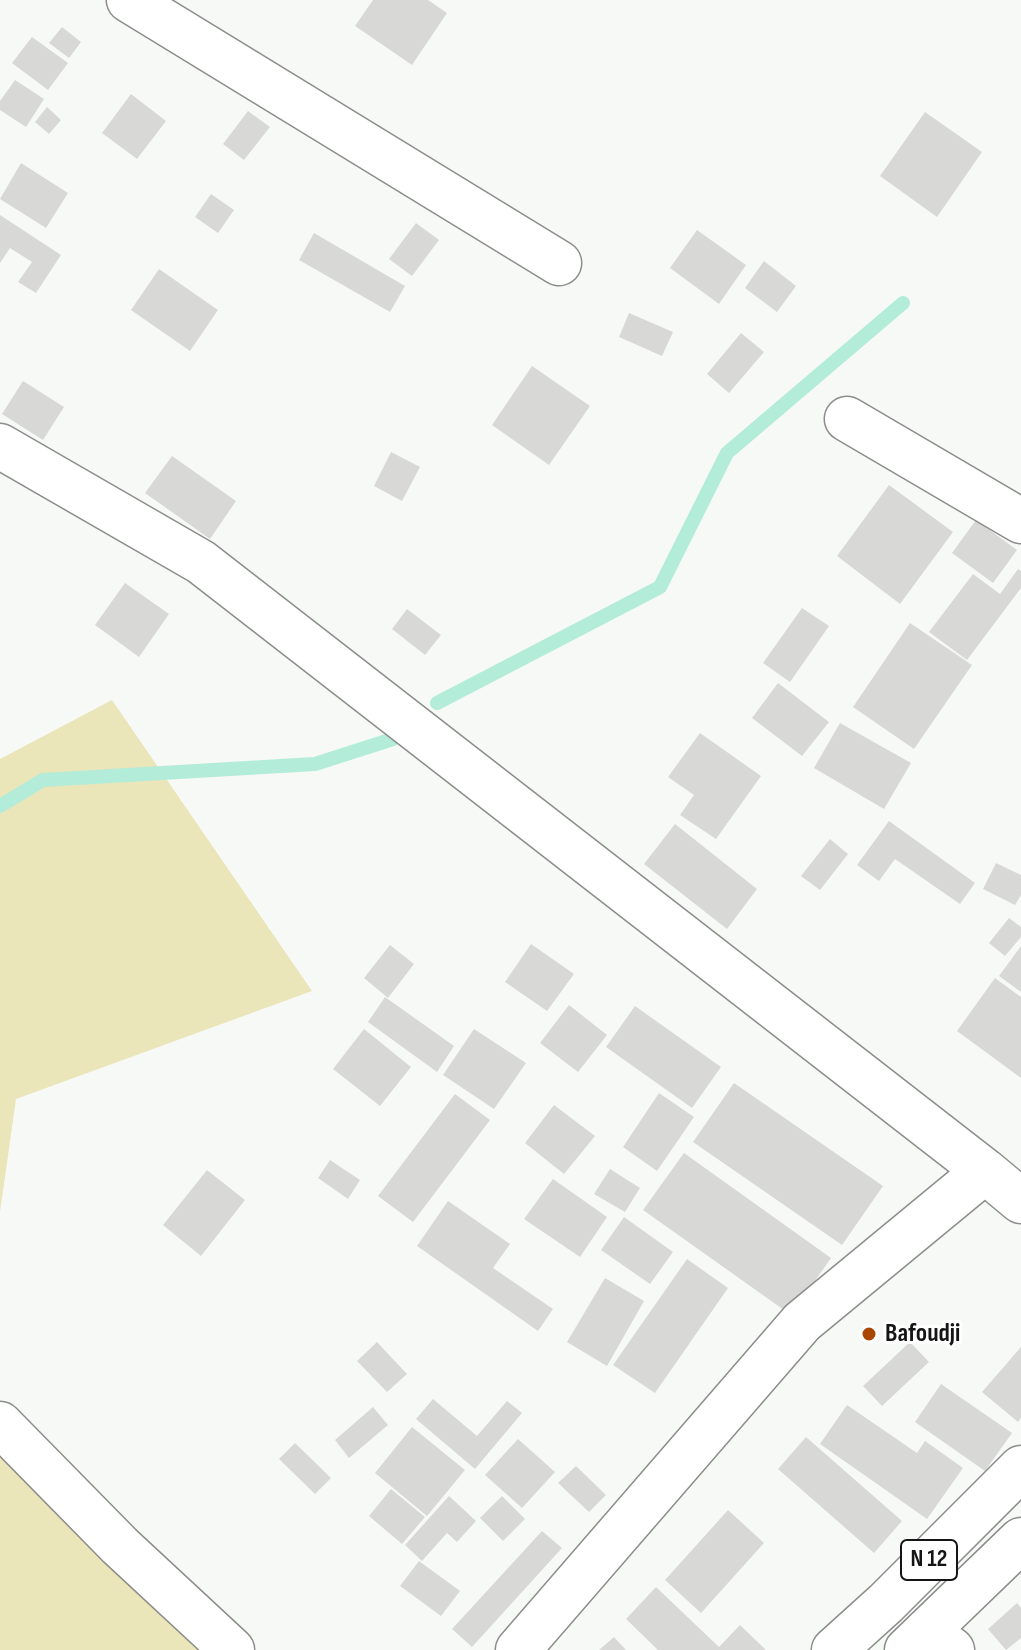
<!DOCTYPE html>
<style>
body{margin:0}
canvas{display:block;background:#f7f9f7}
</style>
<canvas width="1021" height="1650"></canvas>
<script>
const c = document.querySelector('canvas').getContext('2d');
c.lineJoin = 'round';
function paint(path, color) {
  c.fillStyle = color;
  c.fill(path, 'evenodd');
}
function stroke(path, color, width, dash) {
  c.strokeStyle = color;
  c.lineWidth = width;
  c.lineCap = dash ? 'butt' : 'round';
  c.setLineDash(dash || []);
  c.stroke(path);
}
function drawText(font, color, halo, rows, align = 'center') {
  c.font = font + ' "Sofia Sans Condensed",sans-serif';
  c.lineWidth = 6;
  c.setLineDash([]);
  c.textBaseline = 'middle';
  c.strokeStyle = halo;
  c.fillStyle = color;
  for (const [text, x, y, turn = 0] of rows) {
    c.save();
    c.translate(x, y);
    c.rotate((+turn || 0) * Math.PI / 180);
    c.textAlign = isNaN(turn) ? turn : align;
    if (halo) c.strokeText(text, 0, 0);
    c.fillText(text, 0, 0);
    c.restore();
  }
}
const green = new Path2D(`
 M112 700 312 991 16 1099 0 1212V759Z
 M0 1424 232 1650H0Z`);
const stream = new Path2D(`
 M437 703 660 587 727 453 903 303
 M0 806 43 780 315 764 393 739`);
const building = new Path2D(`
 M373 0H428L447 13 412 65 355 26Z
 M62 27 81 42 69 58 49 43Z
 M32 37 68 63 48 90 12 63Z
 M15 80 44 99 26 127 0 110V101Z
 M131 94 166 121 137 159 102 133Z
 M47 107 61 120 49 134 35 122Z
 M248 111 270 127 244 160 223 144Z
 M925 112 982 152 937 217 880 176Z
 M21 163 68 193 46 228 0 199Z
 M211 194 234 210 218 233 195 217Z
 M0 215 61 255 36 293 18 282 32 262 10 248 0 263Z
 M416 223 439 240 412 276 389 259Z
 M697 230 746 265 719 304 670 268Z
 M314 233 405 286 390 312 299 260Z
 M764 261 796 286 777 312 745 288Z
 M159 269 218 310 190 351 131 310Z
 M629 313 673 332 662 356 619 337Z
 M741 333 764 352 729 393 707 374Z
 M532 366 590 406 549 465 492 425Z
 M23 381 64 407 43 440 2 414Z
 M391 452 420 467 402 501 374 486Z
 M172 456 236 501 210 539 145 493Z
 M889 485 953 532 900 604 837 556Z
 M976 520 1017 550 993 583 952 553Z
 M1018 569 1021 571V588L967 660 929 632 973 574 1000 594Z
 M125 583 169 614 139 657 95 625Z
 M802 608 829 626 790 682 763 663Z
 M407 609 441 635 425 655 392 629Z
 M910 623 972 665 914 749 853 707Z
 M778 683 829 722 802 756 752 718Z
 M840 723 911 763 884 809 814 768Z
 M700 733 761 776 716 839 680 815 694 795 668 777Z
 M889 821 975 883 960 904 895 859 879 881 857 865Z
 M675 824 757 889 727 929 644 864Z
 M830 839 848 854 820 890 801 876Z
 M996 863 1021 875V895L1015 905 983 889Z
 M1009 918 1021 927V937L1005 956 989 943Z
 M531 944 574 974 547 1011 505 982Z
 M390 945 414 964 388 998 364 978Z
 M1021 946V992L999 976Z
 M995 978 1021 997V1078L957 1031Z
 M385 997 454 1046 437 1072 368 1022Z
 M569 1005 607 1035 578 1072 540 1043Z
 M635 1006 721 1067 692 1108 606 1047Z
 M364 1029 411 1067 380 1106 333 1069Z
 M474 1029 526 1063 494 1109 443 1075Z
 M734 1083 883 1186 842 1245 693 1142Z
 M659 1093 694 1117 657 1171 623 1147Z
 M455 1094 490 1120 413 1222 378 1196Z
 M554 1105 595 1136 564 1174 525 1143Z
 M684 1153 831 1258 791 1315 643 1210Z
 M330 1160 360 1180 348 1199 318 1178Z
 M610 1169 640 1188 625 1212 594 1194Z
 M207 1170 245 1200 201 1256 163 1225Z
 M553 1179 607 1217 580 1257 524 1219Z
 M448 1201 510 1244 493 1268 553 1309 538 1331 417 1246Z
 M624 1217 673 1252 650 1284 601 1250Z
 M687 1259 728 1288 655 1393 613 1365Z
 M605 1278 644 1301 607 1366 567 1342Z
 M377 1342 407 1374 387 1392 357 1361Z
 M910 1342 929 1362 882 1406 863 1386Z
 M1021 1347V1418L1018 1422 982 1392Z
 M941 1384 1012 1433 985 1471 915 1422Z
 M433 1399 477 1436 507 1401 522 1413 475 1469 416 1419Z
 M847 1405 917 1453 925 1441 963 1468 927 1519 820 1444Z
 M373 1407 388 1425 349 1458 335 1440Z
 M412 1427 465 1470 427 1516 375 1473Z
 M806 1437 902 1521 874 1553 778 1469Z
 M518 1439 555 1472 522 1508 485 1475Z
 M295 1443 331 1478 315 1494 279 1459Z
 M576 1466 606 1495 589 1512 558 1483Z
 M391 1489 425 1517 402 1544 369 1516Z
 M449 1496 476 1521 457 1542 447 1533 422 1561 405 1545Z
 M502 1496 525 1519 503 1541 480 1518Z
 M728 1510 764 1543 701 1613 665 1580Z
 M542 1531 562 1548 472 1647 452 1629Z
 M419 1561 460 1591 441 1616 400 1586Z
 M656 1587 719 1647 740 1625 766 1650H658L626 1619Z
 M1017 1603 1021 1608V1638L1006 1650 988 1629Z
 M614 1637 626 1650H599Z`);
const minor = new Path2D(`
 M129 0 559 263
 M847 419 1021 521
 M0 446 201 562 985 1171 1021 1201
 M0 1424 120 1546 232 1650
 M927 1631 952 1650
 M518 1650 802 1322 985 1171`);
const primary = new Path2D(`
 M834 1650 886 1603 1021 1468
 M907 1650 1021 1540`);
const markers = [
 [869,1334,8,"#a84602"]
];
const shields = [
 [929,1560,56]
];
const shieldNames = [
 ["N 12",929,1560]
];
const poiNames = [
 ["Bafoudji",885,1334]
];
paint(green, '#ebe5ba');
stroke(stream, '#b3ecd9', 14);
paint(building, '#d8d9d6');
stroke(minor, '#8c8e8b', 47);
stroke(primary, '#8c8e8b', 47);
stroke(minor, '#fff', 44);
stroke(primary, '#fff', 44);
for (const [x, y, r, color] of markers) {
  const dot = new Path2D();
  dot.arc(x, y, r, 0, 2 * Math.PI);
  c.fillStyle = color;
  c.fill(dot);
  stroke(dot, '#fff', 3);
}
for (const [x, y, w] of shields) {
  const box = new Path2D();
  box.roundRect(x - w / 2, y - 20, w, 40, 6);
  c.fillStyle = '#fff';
  c.fill(box);
  stroke(box, '#141514', 2);
}
drawText('bold 24px', '#141514', null, shieldNames);
drawText('bold 26px', '#141514', '#fff', poiNames, 'left');
</script>
